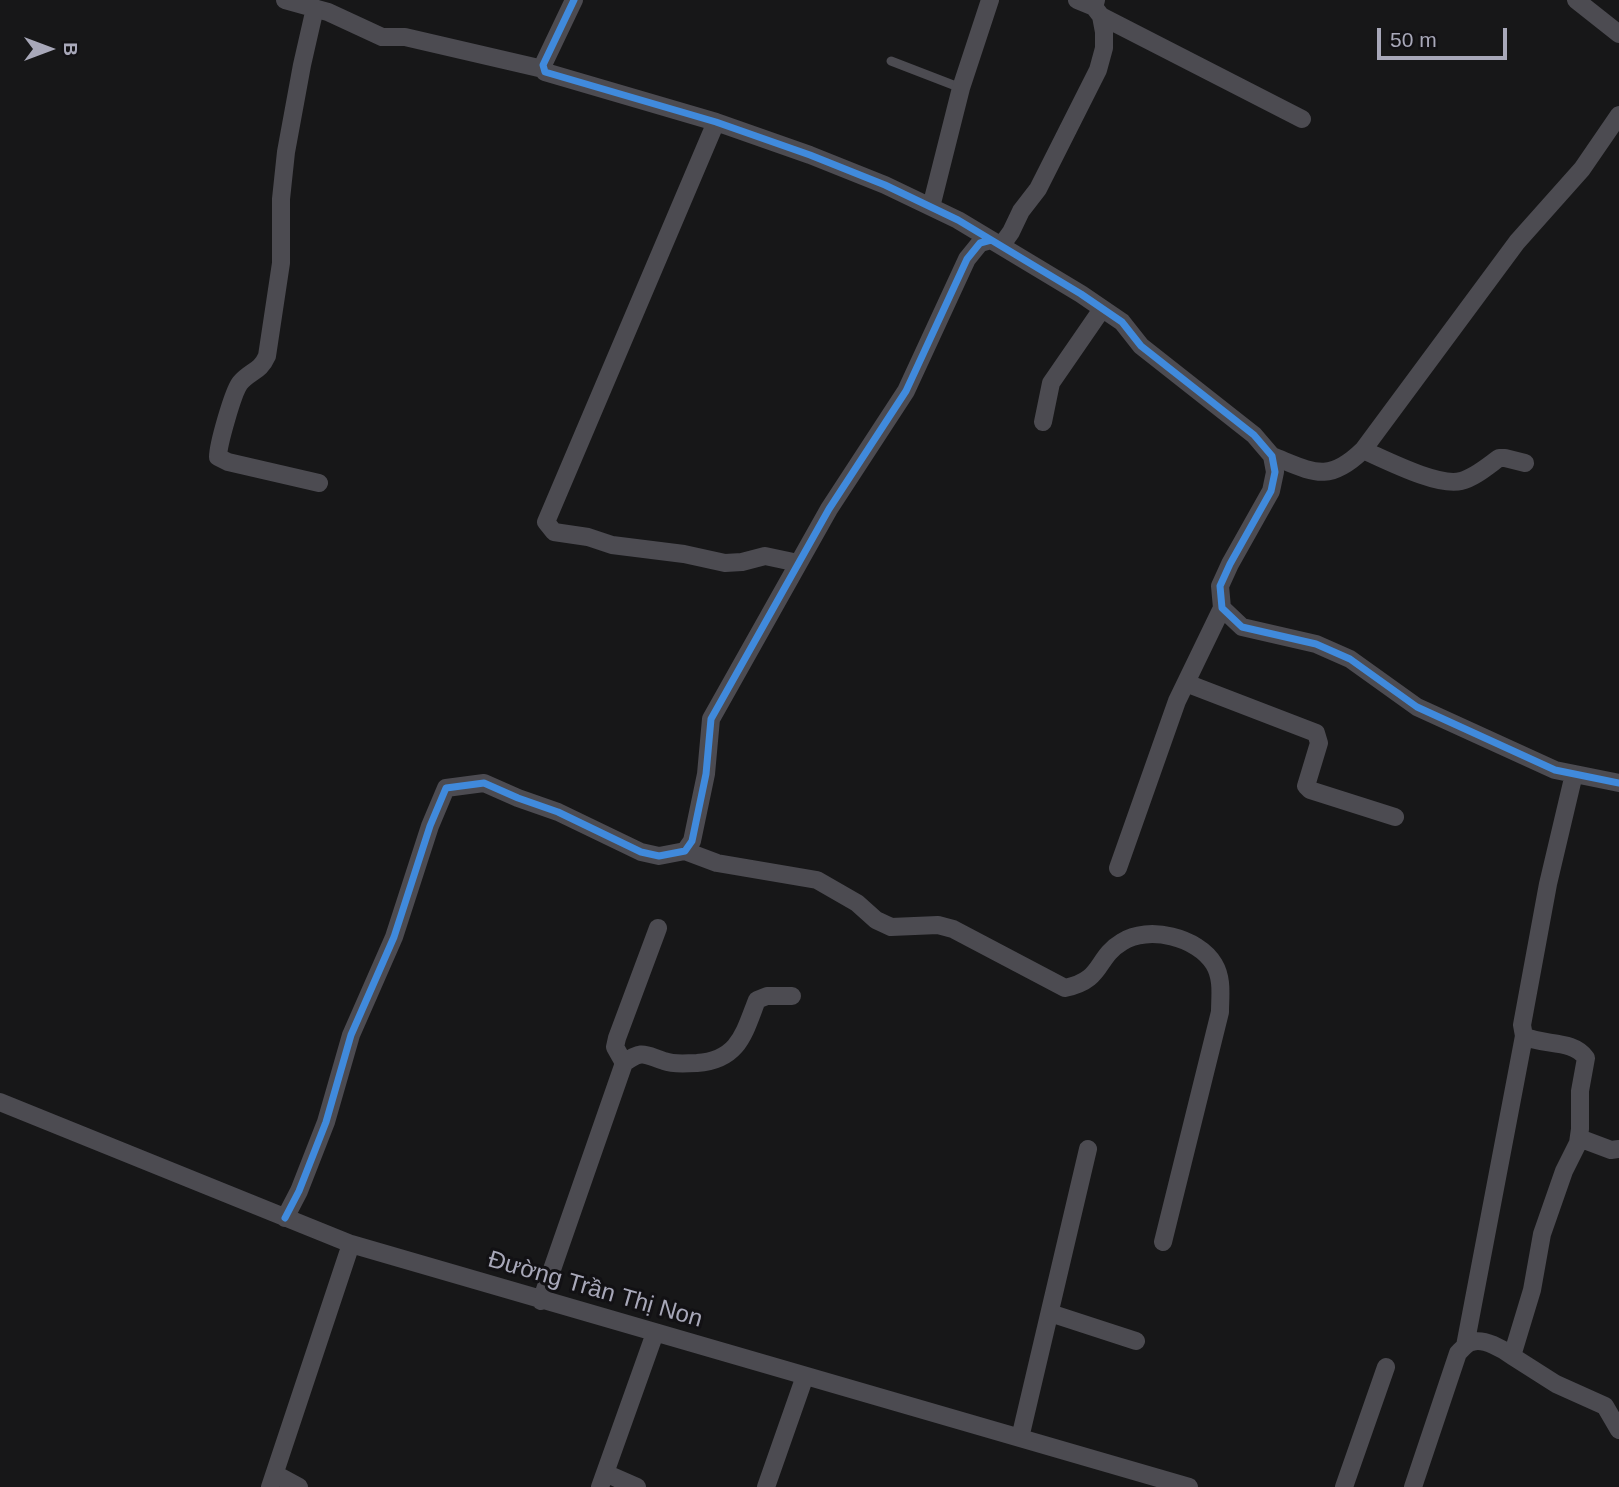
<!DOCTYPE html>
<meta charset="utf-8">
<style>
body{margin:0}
#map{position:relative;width:1619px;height:1487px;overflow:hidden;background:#171718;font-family:Arial,sans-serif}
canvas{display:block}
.north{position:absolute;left:14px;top:14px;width:70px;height:70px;-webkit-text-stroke:5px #121114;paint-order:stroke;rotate:90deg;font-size:19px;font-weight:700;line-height:28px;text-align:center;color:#a8a8b9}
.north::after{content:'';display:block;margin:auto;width:24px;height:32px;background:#a8a8b9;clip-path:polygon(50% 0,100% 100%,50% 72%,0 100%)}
.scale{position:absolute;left:1377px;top:28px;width:130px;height:32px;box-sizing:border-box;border:4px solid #a8a8b9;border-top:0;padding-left:9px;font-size:21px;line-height:24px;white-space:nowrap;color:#a8a8b9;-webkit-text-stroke:5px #121114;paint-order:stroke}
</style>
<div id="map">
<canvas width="1619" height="1487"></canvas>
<div class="north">B</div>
<div class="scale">50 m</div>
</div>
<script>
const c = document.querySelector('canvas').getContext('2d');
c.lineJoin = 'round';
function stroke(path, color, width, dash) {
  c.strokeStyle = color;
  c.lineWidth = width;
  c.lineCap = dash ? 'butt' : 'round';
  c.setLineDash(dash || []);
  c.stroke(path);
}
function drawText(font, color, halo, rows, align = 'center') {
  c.font = font + ' Arial,sans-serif';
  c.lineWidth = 6;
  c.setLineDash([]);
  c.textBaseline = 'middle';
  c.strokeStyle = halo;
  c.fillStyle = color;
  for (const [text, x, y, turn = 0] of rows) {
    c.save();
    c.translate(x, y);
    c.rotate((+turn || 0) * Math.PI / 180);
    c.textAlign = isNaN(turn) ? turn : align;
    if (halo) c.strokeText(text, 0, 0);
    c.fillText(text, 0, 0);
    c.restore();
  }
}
const service = new Path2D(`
 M891 61 961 88`);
const minor = new Path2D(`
 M285 0 328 12 382 37H405L543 69
 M574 0 543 65 545 72 716 122 810 155 885 185 958 220 1081 294 1122 322 1141 346 1254 435 1272 456 1275 472 1271 491 1230 564 1220 586 1222 608 1242 627 1316 644 1350 659 1417 707 1555 770 1619 783
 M1077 0 1094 7
 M1576 0 1619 34
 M315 8 302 65 286 152 281 199V263L267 356C260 372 250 371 240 383 233 392 218 445 218 457L228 462 319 483
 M1101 16 1302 119
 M716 122 546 522 554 532 588 537 612 545 684 554 725 563 742 562 765 556 798 563
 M931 207 961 88 990 0
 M1001 246 1011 232 1021 211 1038 189 1098 70 1104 48V32L1101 16 1094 7 1096 0
 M1043 422 1051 383 1102 309
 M1363 450C1386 460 1438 487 1461 481 1474 478 1488 466 1499 458H1505L1525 463
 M1272 456C1313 472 1328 484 1363 450L1517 242 1582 169 1619 115
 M1186 683 1316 733 1319 743 1306 786 1310 790 1395 817
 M685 851 717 863 817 880 857 903 876 920 891 927 938 925 953 929 1065 988C1104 980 1095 958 1122 942 1148 925 1198 937 1214 964 1223 979 1220 996 1220 1012L1163 1242
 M1118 868 1177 701 1222 608
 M624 1063C643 1049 645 1055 664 1061 675 1065 686 1063 697 1063 739 1060 744 1033 757 1000L767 996H792
 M0 1102 351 1244 1189 1487
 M1579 1138 1611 1150 1619 1149
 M285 1218 299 1191 326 1122 351 1035 394 937 430 826 446 788 484 783 518 798 558 812 641 852 659 856 685 851 692 841 706 774 711 719 829 509 906 391 967 259 980 243 991 240
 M541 1301 624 1063 615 1047 617 1038 658 928
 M1050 1313 1136 1341
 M1465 1346 1524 1036
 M1512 1356 1556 1384 1605 1406 1619 1430
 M1020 1438 1088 1149
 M605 1473 637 1487
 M275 1474 299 1487
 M270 1487 351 1244
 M600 1487 655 1333
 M766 1487 805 1376
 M1344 1487 1386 1367
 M1413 1487 1458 1353C1462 1349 1467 1343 1472 1342 1484 1338 1503 1349 1512 1356L1532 1290 1542 1234 1564 1171 1578 1143 1580 1129V1091L1586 1058C1573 1039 1543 1046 1524 1036L1522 1025 1548 884 1574 774`);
const cycleway = new Path2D(`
 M574 0 543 65 545 72 716 122 810 155 885 185 958 220 1081 294 1122 322 1141 346 1254 435 1272 456 1275 472 1271 491 1230 564 1220 586 1222 608 1242 627 1316 644 1350 659 1417 707 1555 770 1619 783
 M285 1218 299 1191 326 1122 351 1035 394 937 430 826 446 788 484 783 518 798 558 812 641 852 659 856 685 851 692 841 706 774 711 719 829 509 906 391 967 259 980 243 991 240`);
const streetNames = [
 ["Đường Trần Thị Non",595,1290,16]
];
stroke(service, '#4c4b51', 9);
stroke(minor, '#4c4b51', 18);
stroke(cycleway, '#408adc', 7);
drawText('24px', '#a8a8b9', '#121114', streetNames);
</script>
